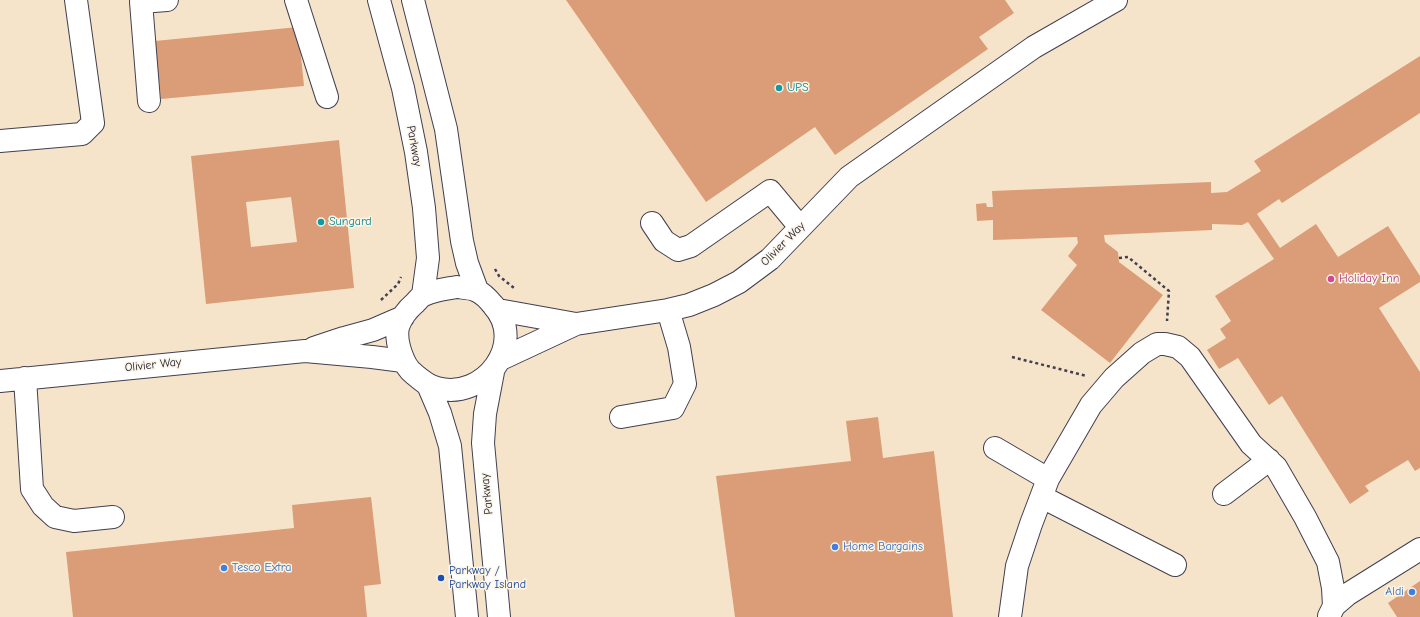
<!DOCTYPE html>
<style>
body{margin:0}
canvas{display:block;background:#f6e4ca}
</style>
<canvas width="1420" height="617"></canvas>
<script>
const c = document.querySelector('canvas').getContext('2d');
c.lineJoin = 'round';
function paint(path, color) {
  c.fillStyle = color;
  c.fill(path, 'evenodd');
}
function stroke(path, color, width, dash) {
  c.strokeStyle = color;
  c.lineWidth = width;
  c.lineCap = dash ? 'butt' : 'round';
  c.setLineDash(dash || []);
  c.stroke(path);
}
function drawText(font, color, halo, rows, align = 'center') {
  c.font = font + ' "Comic Neue",sans-serif';
  c.lineWidth = 3;
  c.setLineDash([]);
  c.textBaseline = 'middle';
  c.strokeStyle = halo;
  c.fillStyle = color;
  for (const [text, x, y, turn = 0] of rows) {
    c.save();
    c.translate(x, y);
    c.rotate((+turn || 0) * Math.PI / 180);
    c.textAlign = isNaN(turn) ? turn : align;
    if (halo) c.strokeText(text, 0, 0);
    c.fillText(text, 0, 0);
    c.restore();
  }
}
const building = new Path2D(`
 M566 0H1005L1014 13 979 37 988 49 835 155 815 127 706 202Z
 M298 27 304 86 161 99 155 41Z
 M1420 56V113L1282 203 1279 199 1257 214 1280 248 1316 224 1338 257 1388 226 1420 276V282L1379 308 1420 372V468L1415 471 1408 460 1365 486 1369 491 1350 504 1282 396 1269 405 1238 358 1219 369 1207 350 1226 338 1220 329 1231 321 1215 296 1274 259 1248 222 1242 225 1212 224V230L1104 235 1105 242 1118 252 1119 262 1163 295 1110 363 1041 310 1077 265 1068 256 1078 243 1077 237 993 240V220L977 221 976 204 986 203 987 207H993L992 191 1211 182V193L1227 192 1261 171 1254 161Z
 M339 140 354 288 206 304 191 156ZM291 197 297 242 251 247 246 202Z
 M878 417 883 458 934 451 953 617H735L716 476 851 461 846 421Z
 M371 497 381 584 364 586 367 617H73L66 552 294 528 292 505Z
 M1420 581V617H1397L1388 603Z`);
const path = new Path2D(`
 M1119 258 1128 257 1169 291 1167 321
 M495 269 499 276 514 288
 M381 300 398 284 401 277
 M1012 357 1087 376`);
const minor = new Path2D(`
 M296 0 327 97
 M379 0 403 88 416 152 424 208 428 258 423 295
 M413 0 446 129 462 241 467 263 477 290
 M149 101 141 2 167 0
 M0 141 82 134 93 123 76 0
 M652 223 664 241 678 250 691 246 770 191 800 227
 M457 287C463 288 472 288 477 291 484 294 489 300 493 305 528 343 484 401 437 388 428 386 421 380 414 374 403 366 395 341 398 327 401 318 408 309 415 303 418 300 421 296 424 295 434 290 446 289 457 287Z
 M498 310 576 324
 M314 348 344 338 373 330 403 317
 M501 359 576 324 668 310 689 305 714 295 739 282 770 259 849 177 1034 47 1116 0
 M493 372 485 414 483 443 499 617
 M25 378 32 489 43 506 55 517 74 521 113 517
 M0 381 305 351 372 357 403 361
 M428 385 440 413 450 446 467 617
 M621 417 673 408 685 384 679 347 668 310
 M995 448 1048 479
 M1224 494 1269 460
 M1042 497 1175 565
 M1329 616 1334 606 1348 594 1420 549
 M1010 617 1017 566 1031 524 1048 479 1091 405 1114 378 1142 353 1157 344H1165L1178 347 1190 357 1251 444 1276 467 1305 517 1328 562 1333 588 1334 606`);
const markers = [
 [779,88,4,"#0f9aa8"],
 [321,222,4,"#0f9aa8"],
 [1331,279,4,"#d1479c"],
 [835,547,4,"#3f7fe0"],
 [224,568,4,"#3f7fe0"],
 [441,578,4,"#1a4fb4"],
 [1412,592,4,"#3f7fe0"]
];
const cultureNames = [
 ["UPS",787,88],
 ["Sungard",329,222]
];
const streetNames = [
 ["Parkway",414,146,80],
 ["Olivier Way",783,244,-45],
 ["Olivier Way",153,365,-6],
 ["Parkway",487,494,-96]
];
const hotelNames = [
 ["Holiday Inn",1339,279]
];
const shopNames = [
 ["Home Bargains",843,547],
 ["Tesco Extra",232,568],
 ["Aldi",1404,592,"right"]
];
const transitNames = [
 ["Parkway /",449,571],
 ["Parkway Island",449,585]
];
paint(building, '#db9d77');
stroke(minor, '#423f50', 24);
stroke(path, '#423f50', 2.5, [3, 3]);
stroke(minor, '#fff', 22);
for (const [x, y, r, color] of markers) {
  const dot = new Path2D();
  dot.arc(x, y, r, 0, 2 * Math.PI);
  c.fillStyle = color;
  c.fill(dot);
  stroke(dot, '#fcf5e5', 1.5);
}
drawText('12px', '#0d838f', '#fcf5e5', cultureNames, 'left');
drawText('12px', '#22223b', '#fcf5e5', streetNames);
drawText('12px', '#b23c85', '#fcf5e5', hotelNames, 'left');
drawText('12px', '#366cbe', '#fcf5e5', shopNames, 'left');
drawText('12px', '#164399', '#fcf5e5', transitNames, 'left');
</script>
